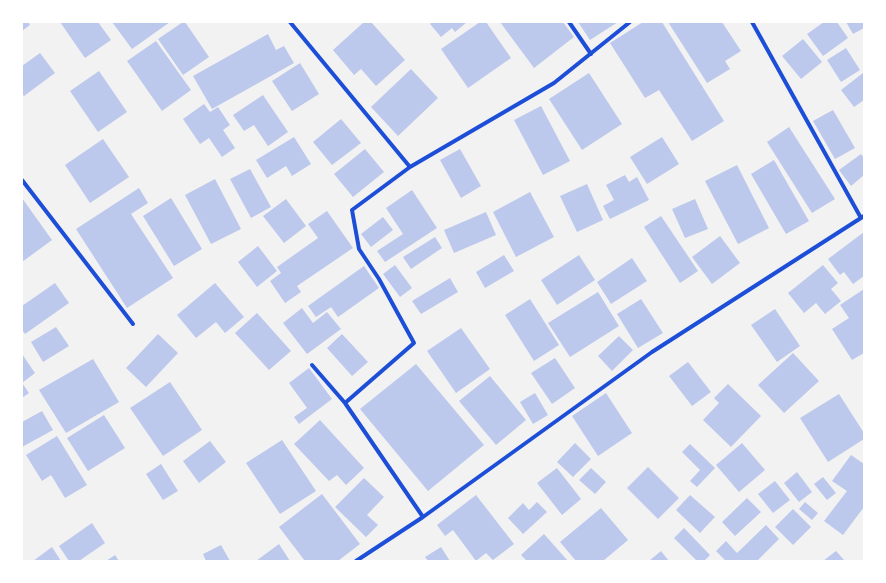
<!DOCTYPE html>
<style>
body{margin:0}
#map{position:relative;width:886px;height:583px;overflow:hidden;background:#f2f2f2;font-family:"Nunito Sans",sans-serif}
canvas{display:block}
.frame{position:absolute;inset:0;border:23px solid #fff;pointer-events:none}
</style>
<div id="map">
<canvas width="886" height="583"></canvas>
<div class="frame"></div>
</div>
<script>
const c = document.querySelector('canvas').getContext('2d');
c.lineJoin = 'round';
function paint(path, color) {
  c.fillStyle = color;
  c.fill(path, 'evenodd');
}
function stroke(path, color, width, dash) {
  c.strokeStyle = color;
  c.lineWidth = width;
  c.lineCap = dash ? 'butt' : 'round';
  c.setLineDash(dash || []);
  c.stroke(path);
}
const building = new Path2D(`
 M22 22H28L30 25 22 31Z
 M60 22H98L111 40 85 58Z
 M112 22H170L132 49Z
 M183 22H185L209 57 183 75 158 39Z
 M364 22H371L405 60 376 86 361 69 354 75 333 50Z
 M432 22H467L455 32 452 28 441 37 430 24Z
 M480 22H486L511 58 468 88 441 49Z
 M500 22H563L574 37 534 68Z
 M578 22H618L590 40Z
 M643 22H662L724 121 692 141 659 90 645 98 610 43Z
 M668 22H722L741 51 725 61 730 69 707 83Z
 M824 22H837L848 38 823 56 807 34Z
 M846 22H864V28L853 34Z
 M268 34 276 50 284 46 294 63 212 109 193 76Z
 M803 39 822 62 801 79 782 56Z
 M156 41 191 90 162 111 127 61Z
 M846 48 860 70 841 82 827 60Z
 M40 53 55 73 24 96 22 94V66Z
 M300 63 319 94 292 111 272 81Z
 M411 69 438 98 398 136 371 107Z
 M99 71 127 112 98 132 70 91Z
 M589 73 622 124 582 150 549 99Z
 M863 73 864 100 854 107 841 90Z
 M263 95 288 132 268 146 254 125 244 131 233 115Z
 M204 104 210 112 218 107 230 125 223 130 235 148 222 157 209 138 200 144 183 119Z
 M541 106 570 161 543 175 514 120Z
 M833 110 855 148 835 159 813 121Z
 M341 119 361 143 332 165 313 142Z
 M789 127 835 199 812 213 767 142Z
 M294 137 311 164 292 176 286 166 267 178 256 160Z
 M662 137 679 164 647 184 630 157Z
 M103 139 129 177 90 203 65 165Z
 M365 149 384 172 353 197 334 174Z
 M460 149 481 186 461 198 440 160Z
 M861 154 864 158V175L851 186 839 170Z
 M774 160 809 221 786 234 751 174Z
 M737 165 769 228 738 244 705 181Z
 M250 169 271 207 251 218 230 179Z
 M625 175 629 182 637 177 649 200 610 219 603 206 614 200 606 185Z
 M215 179 241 229 211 244 185 195Z
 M587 184 603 220 577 232 560 196Z
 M139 188 148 203 131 214 173 278 127 308 76 229Z
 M412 190 437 228 385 262 377 251 403 234 386 208Z
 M530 192 554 237 516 257 493 212Z
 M22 198 52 240 22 262Z
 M171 198 202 249 174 266 143 216Z
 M286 199 306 226 284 243 263 216Z
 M695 199 708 229 685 238 672 209Z
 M327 211 353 248 297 286 301 292 285 303 270 281 281 273 277 267 318 238 308 224Z
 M486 212 496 235 454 253 444 230Z
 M661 216 698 271 680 283 644 227Z
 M383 217 393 230 371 247 361 234Z
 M864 232V276L853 284 844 272 840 275 828 259Z
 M720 236 740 263 712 284 692 257Z
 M435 237 442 248 411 269 403 257Z
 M258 246 277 271 257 287 238 262Z
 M504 255 514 271 485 288 476 272Z
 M579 255 595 280 557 305 541 280Z
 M632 258 647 281 611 304 597 282Z
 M395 265 412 288 400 297 383 274Z
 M823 265 838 283 831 289 841 301 825 314 816 303 804 313 788 293Z
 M364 266 379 288 338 317 331 307 316 317 308 306Z
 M450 278 458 292 421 314 412 301Z
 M55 283 69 303 25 334 22 330V306Z
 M215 283 244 317 225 333 216 322 196 338 177 315Z
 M864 289V353L852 360 832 329 849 318 840 305Z
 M598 292 619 326 570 357 548 323Z
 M530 299 559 345 534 361 505 315Z
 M641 299 663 333 638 348 617 314Z
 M302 308 313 323 327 312 341 329 307 354 283 323Z
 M775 309 800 346 777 362 751 325Z
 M257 313 291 351 269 370 235 333Z
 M56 327 69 346 43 362 31 342Z
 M461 328 490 369 456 393 427 351Z
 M158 334 178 353 146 387 126 368Z
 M342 334 368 362 352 376 327 348Z
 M619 336 633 350 612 371 598 356Z
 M793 353 819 381 784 413 758 385Z
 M22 354 35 373 22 383Z
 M555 358 575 388 552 404 531 373Z
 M93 359 119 402 66 433 39 390Z
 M688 362 711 392 692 406 669 376Z
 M416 364 484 445 428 491 360 409Z
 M309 368 332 399 299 424 294 417 307 408 289 383Z
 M490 376 526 420 496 445 459 401Z
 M170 382 202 430 163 456 130 408Z
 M22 383 29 393 22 398Z
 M728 384 761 416 731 447 703 420 719 403 714 398Z
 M535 393 548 415 533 424 520 402Z
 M606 393 632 433 598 456 572 416Z
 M839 394 864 433V439L828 462 800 418Z
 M42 411 53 430 22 447V422Z
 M104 415 125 448 88 471 67 438Z
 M320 420 364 468 346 485 337 475 329 481 294 444Z
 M57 436 87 485 65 498 51 475 42 481 26 455Z
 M282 440 316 491 280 514 246 463Z
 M210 441 226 462 199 483 183 461Z
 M575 443 591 459 573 477 557 462Z
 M742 443 765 470 739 492 716 465Z
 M690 444 715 468 697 487 690 481 700 470 682 452Z
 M851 455 864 464V507L843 535 824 521 847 491 832 481Z
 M161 464 178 491 163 500 146 474Z
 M648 467 679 498 658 519 627 488Z
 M557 468 581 499 562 515 537 483Z
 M591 468 606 482 595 494 579 480Z
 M797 472 812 492 799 502 784 483Z
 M823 477 836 493 827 500 814 484Z
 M364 478 384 497 367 515 378 525 366 537 335 507Z
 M775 481 790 500 773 513 758 494Z
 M322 494 360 544 338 561H305L279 527Z
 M476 495 514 544 493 560 486 553 476 561 453 530 445 536 437 525Z
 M690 495 715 517 700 533 676 510Z
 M747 498 761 512 735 536 722 522Z
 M537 502 547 512 523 534 508 518 523 503 529 510Z
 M805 502 818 513 812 520 799 509Z
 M601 508 628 540 603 561H576L560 542Z
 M793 509 811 527 793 545 775 527Z
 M92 523 105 543 79 561H69L59 546Z
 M766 525 779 539 757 561H726L716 551 726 541 737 553Z
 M684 528 710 555 704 561H697L674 538Z
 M544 534 568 561H527L521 555Z
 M279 544 290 561H256Z
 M221 545 230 561H206L203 554Z
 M52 547 61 561H33Z
 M441 547 450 561H428L425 557Z
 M661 551 669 561H649Z
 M836 551 845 561H823Z
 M115 555 119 561H106Z`);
const minor = new Path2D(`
 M290 22 410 167
 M569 22 591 54
 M752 22 861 218
 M22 180 133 324
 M312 365 345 403 423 517
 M345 403 414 343 379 279 359 249 352 210 410 167 554 83 630 22
 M356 561 423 517 652 352 864 216`);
paint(building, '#bdc9ec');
stroke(minor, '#1d4ed8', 4);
</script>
